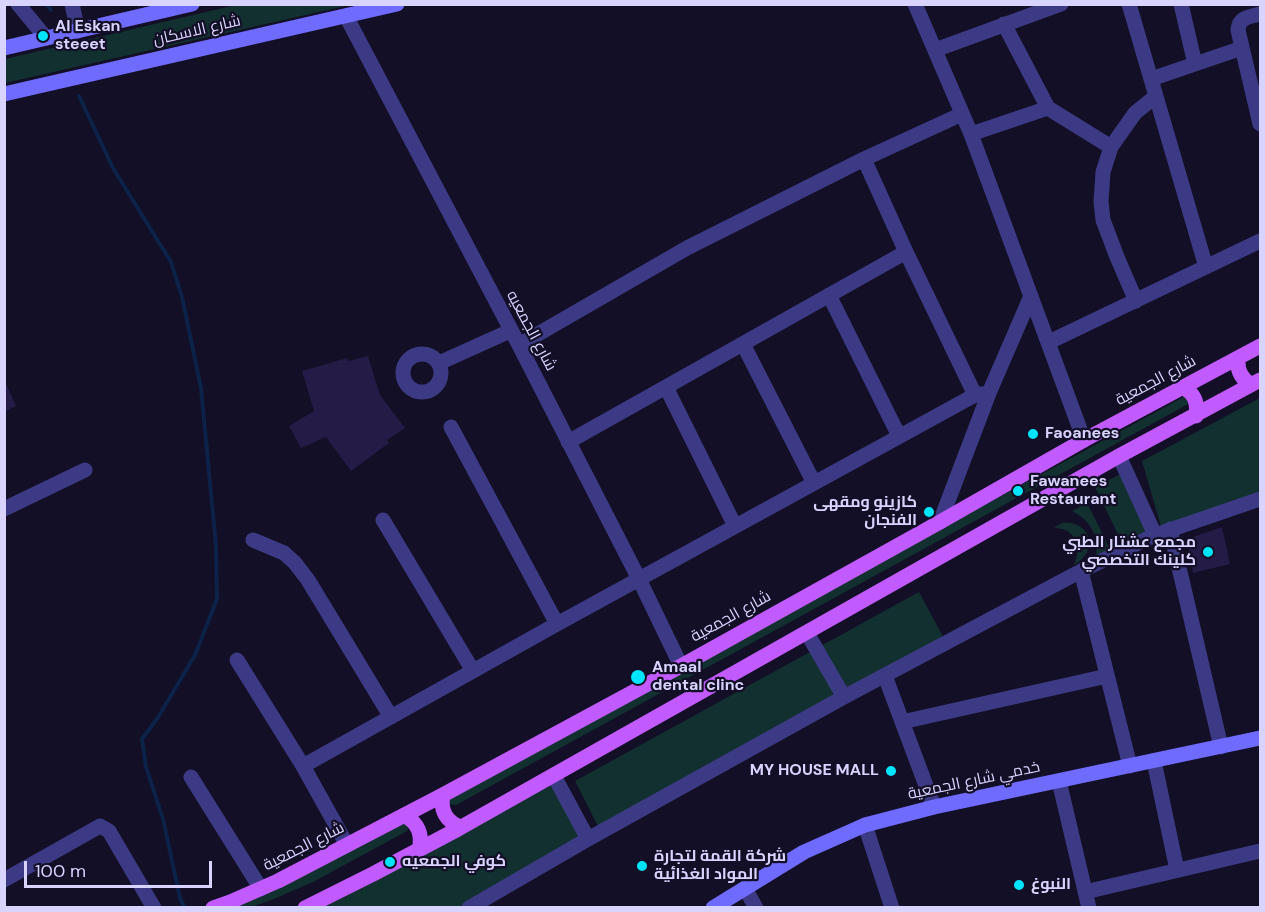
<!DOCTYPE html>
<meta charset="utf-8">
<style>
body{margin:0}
#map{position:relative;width:1265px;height:912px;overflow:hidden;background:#130f26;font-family:"DM Sans",sans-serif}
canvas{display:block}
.frame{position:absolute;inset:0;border:6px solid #d9d4ff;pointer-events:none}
.scale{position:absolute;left:24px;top:861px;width:188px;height:27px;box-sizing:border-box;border:3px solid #d9d4ff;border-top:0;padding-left:8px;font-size:18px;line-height:21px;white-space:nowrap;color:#d9d4ff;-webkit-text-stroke:4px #130f26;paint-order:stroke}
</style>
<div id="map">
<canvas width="1265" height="912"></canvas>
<div class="frame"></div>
<div class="scale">100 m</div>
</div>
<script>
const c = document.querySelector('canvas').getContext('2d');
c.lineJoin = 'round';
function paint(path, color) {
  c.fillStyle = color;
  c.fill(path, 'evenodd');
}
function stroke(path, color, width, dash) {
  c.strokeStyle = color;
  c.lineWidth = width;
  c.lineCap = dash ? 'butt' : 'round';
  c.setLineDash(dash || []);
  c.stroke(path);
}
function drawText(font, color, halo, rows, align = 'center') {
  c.font = font + ' "DM Sans",Cairo,sans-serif';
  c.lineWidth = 4.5;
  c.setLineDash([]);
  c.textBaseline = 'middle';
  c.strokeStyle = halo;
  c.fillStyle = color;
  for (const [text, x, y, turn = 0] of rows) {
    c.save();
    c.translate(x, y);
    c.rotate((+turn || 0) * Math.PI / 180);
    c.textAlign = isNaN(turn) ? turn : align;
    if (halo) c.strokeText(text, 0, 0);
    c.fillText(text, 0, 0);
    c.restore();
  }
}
const green = new Path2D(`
 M240 4 350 5 5 83V59Z
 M1187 395 1192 402 456 805 450 804 449 796Z
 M1260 398V498L1162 530 1142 461Z
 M1123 473 1153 536 1125 549 1095 487Z
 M1087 503 1110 549 1096 557C1099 536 1091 521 1072 511Z
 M1062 523C1091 520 1100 551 1074 565 1082 547 1076 528 1054 528Z
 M919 592 947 644 602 834 575 781Z
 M551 781 589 841 463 907 321 908Z
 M405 820 409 825 407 831 313 882 274 899 251 907 216 908Z`);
const stream = new Path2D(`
 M46 4 51 10
 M79 96 113 168 171 262 182 297 201 388 216 546 217 599 195 655 157 719 142 739 146 767 163 819 180 898 185 908`);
const building = new Path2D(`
 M368 356 380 395 405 428 387 440 389 443 351 471 326 437 301 448 289 426 314 411 302 371 347 358 348 361Z
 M4 379 16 406 4 412Z
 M1222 527 1230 564 1193 573 1187 539Z`);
const street = new Path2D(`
 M18 4 46 38
 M72 4 78 31
 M915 4 971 134 1084 440
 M1129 4 1206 267
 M1181 4 1195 64
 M1260 14C1249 17 1239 17 1238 30L1260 124
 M346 16 519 345 639 579 681 666
 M1004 24 1048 108 1111 147
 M935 50 1061 4
 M1151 79 1242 48
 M971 134 1048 108
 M864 159 906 252 975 395
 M829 295 899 436
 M1136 301 1117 257 1103 220 1101 202 1103 172 1111 147 1135 113 1156 96
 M1049 342 1260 241
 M743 344 814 483
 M519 345 687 248 864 159 962 114
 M403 373a19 19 0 1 1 38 0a19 19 0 1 1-38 0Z
 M439 363 510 331
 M666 387 735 526
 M451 427 557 624
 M568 442 906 252
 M1119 456 1155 535
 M4 509 85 470
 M383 520 473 671
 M940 522 989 393 1031 296
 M1170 529 1221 747
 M253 540 284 553 295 563 308 580 391 717
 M1081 571 1130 766
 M807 633 844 697
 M237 660 303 766 347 845
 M885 676 934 807
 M902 722 1107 676
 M1154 761 1177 870
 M303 766 557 624 975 395 989 393
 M554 776 588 839
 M191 777 261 889
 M1059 781 1089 908
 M865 825 892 908
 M4 880 100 826 109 831 154 908
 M745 888 756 908
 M1085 892 1260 851
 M469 908 588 839 844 697 1081 571 1155 535 1260 499`);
const secondary = new Path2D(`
 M4 48 192 4
 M4 94 397 4
 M713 908 804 852 865 825 934 807 1260 738`);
const primary = new Path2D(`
 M1238 358C1237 370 1241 379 1251 384
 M1184 388C1195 394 1198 403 1196 416
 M443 795C440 810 446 822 461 827
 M404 815C418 823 423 834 419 850
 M213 908 230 902 278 881 441 796 681 666 940 522 1084 440 1260 346
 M305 908 373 874 458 829 1119 456 1260 380`);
const markers = [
 [43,36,6,"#00e5ff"],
 [1033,434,6,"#00e5ff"],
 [1018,491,6,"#00e5ff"],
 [929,512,6,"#00e5ff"],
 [1208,552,6,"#00e5ff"],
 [638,677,8,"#00e5ff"],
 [891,771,6,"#00e5ff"],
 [390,862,6,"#00e5ff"],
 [642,866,6,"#00e5ff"],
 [1019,885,6,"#00e5ff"]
];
const poiNames = [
 ["Al Eskan",55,27],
 ["steeet",55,45],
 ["Faoanees",1045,434],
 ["Fawanees",1030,482],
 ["Restaurant",1030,500],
 ["كازينو ومقهى",917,503,"right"],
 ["الفنجان",917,521,"right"],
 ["مجمع عشتار الطبي",1196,543,"right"],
 ["كلينك التخصصي",1196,561,"right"],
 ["Amaal",652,668],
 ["dental clinc",652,686],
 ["MY HOUSE MALL",879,771,"right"],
 ["شركة القمة لتجارة",654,857],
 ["المواد الغذائية",654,875],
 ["كوفي الجمعيه",402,862],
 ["النبوغ",1031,885]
];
const streetNames = [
 ["شارع الاسكان",197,31,-13],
 ["شارع الجمعيه",531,331,62],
 ["شارع الجمعية",1156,381,-28],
 ["شارع الجمعية",731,617,-29],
 ["خدمي شارع الجمعية",974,781,-12],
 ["شارع الجمعية",304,847,-27]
];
paint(green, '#12302f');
stroke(stream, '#0c2248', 4);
paint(building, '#241b47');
stroke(street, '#3d3a85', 15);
stroke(secondary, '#6f6bff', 15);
stroke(primary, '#c25bff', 15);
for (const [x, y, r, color] of markers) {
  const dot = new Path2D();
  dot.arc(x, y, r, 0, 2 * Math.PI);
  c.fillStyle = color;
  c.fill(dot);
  stroke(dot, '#130f26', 2);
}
drawText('bold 16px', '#d9d4ff', '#130f26', poiNames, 'left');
drawText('16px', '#d9d4ff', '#130f26', streetNames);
</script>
